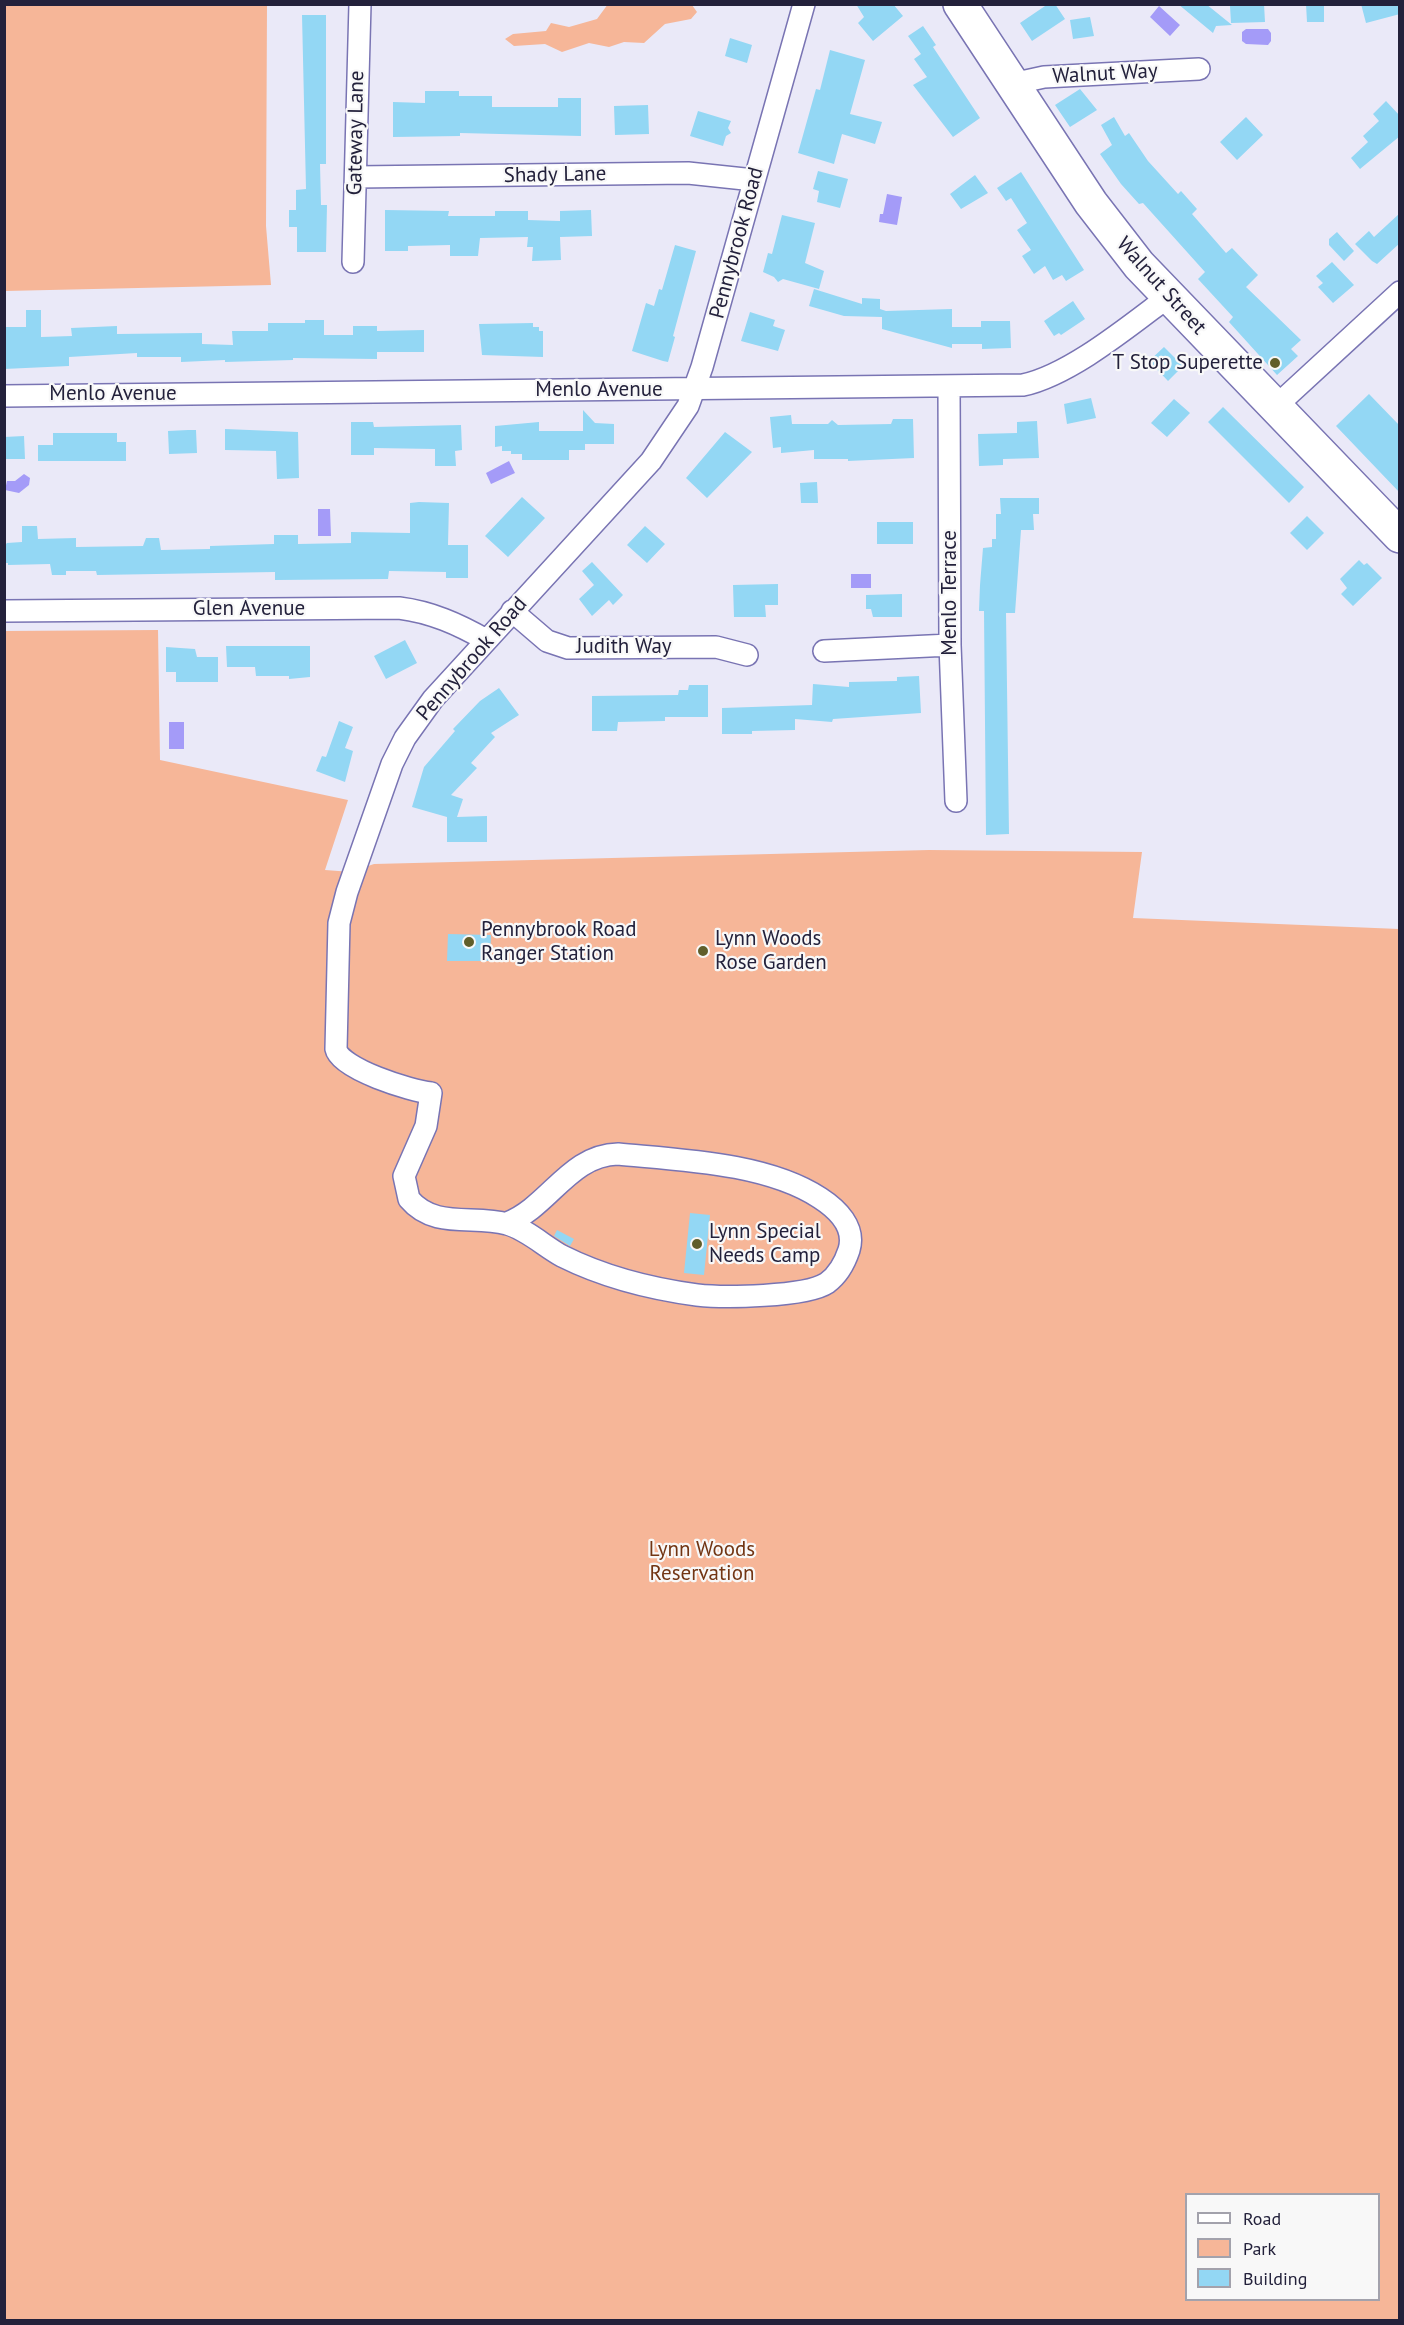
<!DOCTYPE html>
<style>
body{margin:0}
#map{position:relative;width:1404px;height:2325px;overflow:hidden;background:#eae9f8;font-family:"PT Sans",sans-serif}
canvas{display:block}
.frame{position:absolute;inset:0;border:6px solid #23213b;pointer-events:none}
.legend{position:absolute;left:1185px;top:2193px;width:195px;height:108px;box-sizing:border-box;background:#f8f8f8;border:2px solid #a3a2ac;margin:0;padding:8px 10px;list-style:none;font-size:18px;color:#23213b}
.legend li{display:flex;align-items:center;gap:12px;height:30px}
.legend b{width:30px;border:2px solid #a3a2ac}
</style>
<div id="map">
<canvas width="1404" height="2325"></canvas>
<div class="frame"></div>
<ul class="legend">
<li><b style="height:8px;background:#fff"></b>Road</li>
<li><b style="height:16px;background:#f6b698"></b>Park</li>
<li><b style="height:16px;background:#93d7f4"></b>Building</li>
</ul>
</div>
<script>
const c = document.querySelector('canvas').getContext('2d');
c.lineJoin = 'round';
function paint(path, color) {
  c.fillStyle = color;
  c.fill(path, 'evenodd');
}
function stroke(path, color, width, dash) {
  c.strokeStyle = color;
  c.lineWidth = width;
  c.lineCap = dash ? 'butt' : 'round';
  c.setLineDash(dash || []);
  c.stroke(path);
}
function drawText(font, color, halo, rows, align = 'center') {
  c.font = font + ' "PT Sans",sans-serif';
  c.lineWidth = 4.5;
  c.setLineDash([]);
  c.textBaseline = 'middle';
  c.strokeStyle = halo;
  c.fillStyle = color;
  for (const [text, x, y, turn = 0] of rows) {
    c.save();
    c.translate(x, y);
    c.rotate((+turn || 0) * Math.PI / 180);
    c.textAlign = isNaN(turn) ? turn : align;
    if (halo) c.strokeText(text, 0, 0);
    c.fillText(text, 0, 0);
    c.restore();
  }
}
const green = new Path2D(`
 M608 4 692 5 697 12 691 19 665 24 644 43 624 42 609 47 589 43 562 52 545 44 514 46 505 39 513 34 546 31 551 23 569 27 597 19Z
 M4 5H267L266 226 271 285 5 291Z
 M158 630 160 760 348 800 325 870 365 873 368 866 374 864 929 850 1142 852 1133 918 1399 929V2320H5L4 631ZM1186 2194H1378V2300H1186Z`);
const water = new Path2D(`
 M1159 6 1180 25 1170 36 1150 17Z
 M1246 29H1268L1271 33V41L1268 45 1246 44 1242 41V32Z
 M887 194 902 197 897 225 879 222 880 214H883Z
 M509 461 515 473 491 484 486 473Z
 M24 474 30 478 29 485 19 493 5 490 7 481H15Z
 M318 509H330L331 536H318Z
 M851 574H871V588H851Z
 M169 722H184V749H169Z`);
const building = new Path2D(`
 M856 4H893L903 16 873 41 858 23 864 17Z
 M1048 4H1055L1065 19 1032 41 1020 23Z
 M1178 4H1206L1232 25 1216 26 1213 33Z
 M1264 4 1265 22 1231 23 1230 6Z
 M1306 4H1324V22H1307Z
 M1361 4H1400V14L1366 23Z
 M302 15H326V164H320L321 205H327L326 252H297V227H289V210H296V190L306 189Z
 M1090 17 1094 36 1073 39 1070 20Z
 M923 26 936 45 933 47 980 118 953 137 913 85 927 77 914 59 921 54 908 36Z
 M730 38 752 45 747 63 725 56Z
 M830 50 865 60 850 114 882 122 875 144 842 134 834 164 798 153 816 89 820 90Z
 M1080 89 1097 110 1070 127 1055 105Z
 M425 91H459V96H492V107H558V98H581V136L460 133V136L393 137V102L425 103Z
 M1386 101 1400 116V136L1360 169 1351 158 1368 142 1363 136 1379 121 1373 114Z
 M648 105 649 134 615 135 614 106Z
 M698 111 731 121 728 128 731 133 726 136 723 146 690 136Z
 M1114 117 1125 136 1129 133 1148 161 1178 194 1181 191 1197 209 1192 214 1226 253 1232 248 1258 275 1246 287 1301 340 1291 349 1298 356 1277 375 1229 322 1233 317 1198 279 1205 272 1143 203 1139 204 1121 184 1100 154 1112 145 1101 125Z
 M1246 117 1263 135 1237 160 1220 142Z
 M818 171 848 179 840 208 817 202 819 191 813 189Z
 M1021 172 1084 270 1066 281 1062 275 1053 280 1045 266 1034 274 1022 256 1031 250 1017 230 1027 223 1011 198 1006 201 997 188Z
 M975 175 988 193 961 209 950 194Z
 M385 210 449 211 448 216H495V211H528V220L560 221V211L591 210 592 236 560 237 561 260 532 261 533 247H527L528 237 480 238 478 256H450V245L408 246V251H385Z
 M1400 213V243L1377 264 1372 261 1355 244 1369 231 1374 237Z
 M782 215 815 223 805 263 824 271 819 289 783 279 778 282 774 277 763 272 768 253 772 254Z
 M1337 232 1354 251 1344 261 1329 245V239Z
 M675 245 696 251 673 336 675 337 668 362 663 361 632 351 646 303 654 306 659 289 662 290Z
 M1332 262 1354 285 1333 303 1318 287 1323 283 1316 276Z
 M814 289 862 304V298L880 299V309L886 311 952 309V327H981V321H1010L1011 348 982 349V344H952V348L882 329V317L844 316 809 306Z
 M1073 301 1085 319 1061 335 1059 333 1054 336 1044 321Z
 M26 310H41V337L72 336 71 328 117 326V334L202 333V344L233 345 232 331H268V323H305V320H324V335H353V326H377V331L424 330V352H377V359L293 358V360L225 362V360L181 362V357H137V353L69 357V366L4 369V327H26Z
 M750 312 775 320 773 326 785 330 778 351 741 341Z
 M533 323V327H539V331H543V357L482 355 479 324Z
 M1164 347 1183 366 1168 381 1149 361Z
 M1369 394 1400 426V493L1336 426Z
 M1091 398 1096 418 1067 424 1064 404Z
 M1174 399 1190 413 1167 437 1151 423Z
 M1223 407 1304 487 1289 503 1208 422Z
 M583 410 595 423 614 424V444H585V450H569V460H522V454H511V451H502V446L495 447V426L539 422V431H583Z
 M791 415 792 424H828L832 420 838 425 891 424 893 419H913L914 458 848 461V459H814V450L781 453V447L773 448 770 417Z
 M1037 421 1039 458 1003 459V465L979 466 978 434 1017 433V422Z
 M351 422H373L374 427 461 425 462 450 455 451 456 466H435V449L374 448V455H351Z
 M225 429 298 432 299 478 277 479 276 451 225 450Z
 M188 430H196L197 453 169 454 168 431Z
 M725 432 752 452 707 498 686 478Z
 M53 433H117V442H126V461H38V445H53Z
 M24 436 25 459H4V437Z
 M817 482 818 503H801L800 483Z
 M522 497 545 518 508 557 485 536Z
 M1000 498H1039V514H1033L1034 530H1021L1015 613H1006L1009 834 986 835 984 611H979L980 585 983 548 992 547V539H996V514H1001Z
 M419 502 449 503 448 545H468V578H446V572L389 571 388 579 275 580V572L97 575 96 571H66V575H52L50 564 8 565V563H4V546L7 543 22 542V526H37L38 539 76 538V547L143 546 146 538H159L161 550 210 549V546L274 544V535H298V544L351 543V532L410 533V503Z
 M1307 516 1324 533 1307 550 1290 533Z
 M877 522H913V544H877Z
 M645 526 665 544 647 563 627 545Z
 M1359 560 1364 565 1367 563 1382 578 1353 606 1341 594 1347 588 1340 579Z
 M592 562 623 595 613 605 609 600 592 616 579 599 594 585 582 571Z
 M778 584V605H765L766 617H734L733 585Z
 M902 594V617H873L871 609H866V595Z
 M405 640 417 663 386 679 374 656Z
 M226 646H310V677L289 679V676H256L255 667H227Z
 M166 647 195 649 197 657H218V682H176V672H166Z
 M919 676 921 713 833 719 832 722 795 719V730L752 731V734H722V708L812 705 813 684 849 687V682L897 681V677Z
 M689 685H708V717H665V721L618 722 617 731H592V696L678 695 679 690H688Z
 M499 688 519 715 491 733 495 737 471 763 477 768 451 795 463 799 457 817 487 816V842H447V817L412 807 424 767 455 731 453 729 480 701Z
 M339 721 353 727 345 748 353 751 345 782 316 771 322 756 326 757Z
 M448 934 491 935 490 961H447Z
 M690 1213 710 1215 704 1275 684 1273Z
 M557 1230 574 1239 570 1246 554 1236Z`);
const street = new Path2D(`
 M1012 84 1044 77 1199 69
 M356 177 688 173 754 180
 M353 262 360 4
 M949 386 950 645 956 801
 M4 396 1023 385C1070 375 1129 326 1168 297
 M1274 408 1400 292
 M4 611 399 608C431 612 458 624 486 640
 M512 611 547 641 568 648 716 647 747 655
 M824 651 950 645
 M507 1223C549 1207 569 1155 618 1154 681 1160 767 1163 820 1198 837 1209 856 1227 849 1250 845 1262 838 1275 827 1283 806 1297 723 1298 697 1295 652 1289 602 1276 562 1256 544 1246 526 1229 507 1224 475 1214 435 1230 409 1199L404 1176 426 1126 431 1093C411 1091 340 1069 336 1049L339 923 347 892 392 764 405 738 433 699 651 461 688 406 702 367 804 4`);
const primary = new Path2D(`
 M960 4 1091 203 1139 265 1400 536`);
const markers = [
 [1275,363,6,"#605e2b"],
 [469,942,6,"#605e2b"],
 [703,951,6,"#605e2b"],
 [697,1244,6,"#605e2b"]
];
const streetNames = [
 ["Walnut Way",1105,74,-3],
 ["Gateway Lane",356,133,-89],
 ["Shady Lane",555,175,-1],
 ["Pennybrook Road",737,243,-75],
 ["Walnut Street",1161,286,48],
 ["Menlo Avenue",599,390],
 ["Menlo Avenue",113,394],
 ["Menlo Terrace",950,593,-90],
 ["Glen Avenue",249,609],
 ["Judith Way",624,647],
 ["Pennybrook Road",472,659,-49]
];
const poiNames = [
 ["T Stop Superette",1263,363,"right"],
 ["Pennybrook Road",481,930],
 ["Ranger Station",481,954],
 ["Lynn Woods",715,939],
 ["Rose Garden",715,963],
 ["Lynn Special",709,1232],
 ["Needs Camp",709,1256]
];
const parkNames = [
 ["Lynn Woods",702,1550],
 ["Reservation",702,1574]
];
paint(green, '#f6b698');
paint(water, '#a49bf8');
paint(building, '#93d7f4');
stroke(street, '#7974b3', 24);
stroke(primary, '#7974b3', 36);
stroke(street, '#fff', 21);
stroke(primary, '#fff', 33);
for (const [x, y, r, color] of markers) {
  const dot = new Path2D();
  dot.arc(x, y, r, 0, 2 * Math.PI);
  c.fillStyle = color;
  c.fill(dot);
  stroke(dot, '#f8f8f8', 2);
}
drawText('21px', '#23213b', '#f8f8f8', streetNames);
drawText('21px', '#23213b', '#f8f8f8', poiNames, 'left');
drawText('21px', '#723513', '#f8f8f8', parkNames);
</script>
